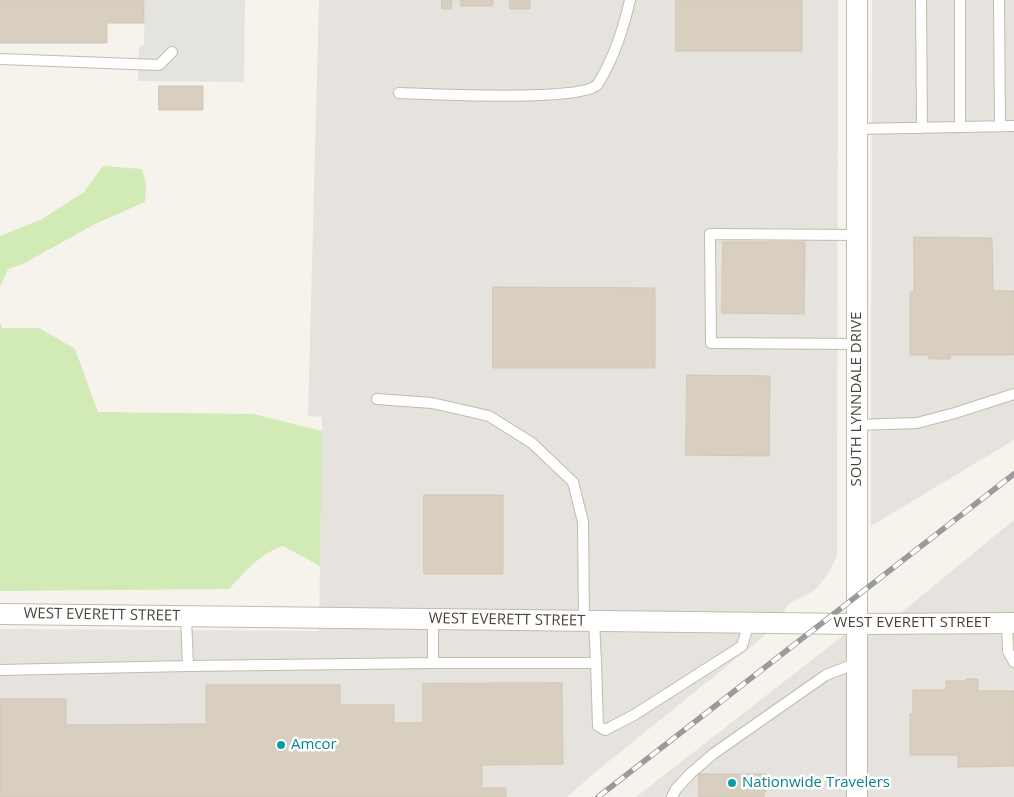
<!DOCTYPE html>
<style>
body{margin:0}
canvas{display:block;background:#f6f3ec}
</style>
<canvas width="1014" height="797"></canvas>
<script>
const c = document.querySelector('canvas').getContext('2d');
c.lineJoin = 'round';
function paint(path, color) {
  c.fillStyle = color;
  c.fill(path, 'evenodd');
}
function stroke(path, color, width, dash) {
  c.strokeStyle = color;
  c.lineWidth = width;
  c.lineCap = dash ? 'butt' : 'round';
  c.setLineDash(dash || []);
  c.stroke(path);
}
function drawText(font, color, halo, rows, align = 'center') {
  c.font = font + ' "Open Sans",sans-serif';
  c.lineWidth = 5;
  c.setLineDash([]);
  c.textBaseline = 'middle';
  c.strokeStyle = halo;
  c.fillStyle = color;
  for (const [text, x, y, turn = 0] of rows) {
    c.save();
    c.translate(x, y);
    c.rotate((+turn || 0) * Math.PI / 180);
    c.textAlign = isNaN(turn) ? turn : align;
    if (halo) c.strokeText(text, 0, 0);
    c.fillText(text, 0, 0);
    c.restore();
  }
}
const industrial = new Path2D(`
 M319 0H838L837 557 827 575 817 588 810 593 790 603 763 637 593 774 567 797H0V629L319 631 322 417 308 416Z
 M872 0H1014V440L871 526Z
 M1014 520V797H636L858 624H887Z`);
const green = new Path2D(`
 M103 166 142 169 146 184 145 202 95 224 23 264 8 269 0 287V236L42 219 84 192Z
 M0 323 2 328H39L75 349 98 412 254 414 322 431 320 566 283 546C259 554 246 571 229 589L0 591Z`);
const parking = new Path2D(`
 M145 0H245L244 82 138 81 139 46 144 45Z`);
const building = new Path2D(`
 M0 0H144V23H107V43H0Z
 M442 0H452L451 9H442Z
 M461 0H493V6H461Z
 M510 0H530V9H510Z
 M676 0H802V51H676Z
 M159 86H203V110H159Z
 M914 237 992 238 993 291H1014V355H950V359H929V355H910V292H914Z
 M723 242H805L804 314 722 313Z
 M493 287 655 288V368H493Z
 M687 375 770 376 769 456 686 455Z
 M424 495H503V574H424Z
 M966 679H978V691H1014V766L958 767V755H910V714H913V690H946V681H966Z
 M562 683 563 764 482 765V788H506V797H0V699H66V725L206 724V685H340V705H394V723H423V684Z
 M699 774H766V792L764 791V797H699Z`);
const lane = new Path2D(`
 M921 0 922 128
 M960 0V127
 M999 0 1000 125
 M0 59 159 65 172 52
 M399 93C431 94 578 102 597 85 599 83 601 78 603 75 616 52 624 26 630 0
 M857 129 1014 126
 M857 235 710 234 711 343 857 344
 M377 399 432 403 489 416 532 443 573 482 583 522 584 620
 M857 425 917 423 955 413 1014 394
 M1007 623 1008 651 1014 662
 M433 663H596L594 621
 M596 663 598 726 605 730 634 715 742 646 749 622
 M188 666 433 663V619
 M0 670 188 666 186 616
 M672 797 676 789 691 773 713 754 826 675 857 663`);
const street = new Path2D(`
 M0 614 858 624 1014 623
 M857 797V0`);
const rail = new Path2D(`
 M598 797 1014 474`);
const markers = [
 [281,745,5,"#0f9aa8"],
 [732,783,5,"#0f9aa8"]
];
const streetNames = [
 ["SOUTH LYNNDALE DRIVE",857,399,-90],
 ["WEST EVERETT STREET",102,615,1],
 ["WEST EVERETT STREET",507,620,1],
 ["WEST EVERETT STREET",912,623]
];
const cultureNames = [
 ["Amcor",291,745],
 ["Nationwide Travelers",742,783]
];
paint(industrial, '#e6e2dd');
paint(green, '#d2eab5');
paint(parking, '#e5e3e0');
paint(building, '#d8cfc1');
stroke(building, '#d3c7b4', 1);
stroke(lane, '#c2bbae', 12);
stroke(street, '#c2bbae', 22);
stroke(lane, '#fff', 10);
stroke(street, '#fff', 20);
stroke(rail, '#9a9a9a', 5.5);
stroke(rail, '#fff', 4, [11]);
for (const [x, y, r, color] of markers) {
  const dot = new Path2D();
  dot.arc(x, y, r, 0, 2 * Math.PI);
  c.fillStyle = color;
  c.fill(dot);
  stroke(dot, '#fff', 2);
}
drawText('15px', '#4b4439', '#fff', streetNames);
drawText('15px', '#0d838f', '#fff', cultureNames, 'left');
</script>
